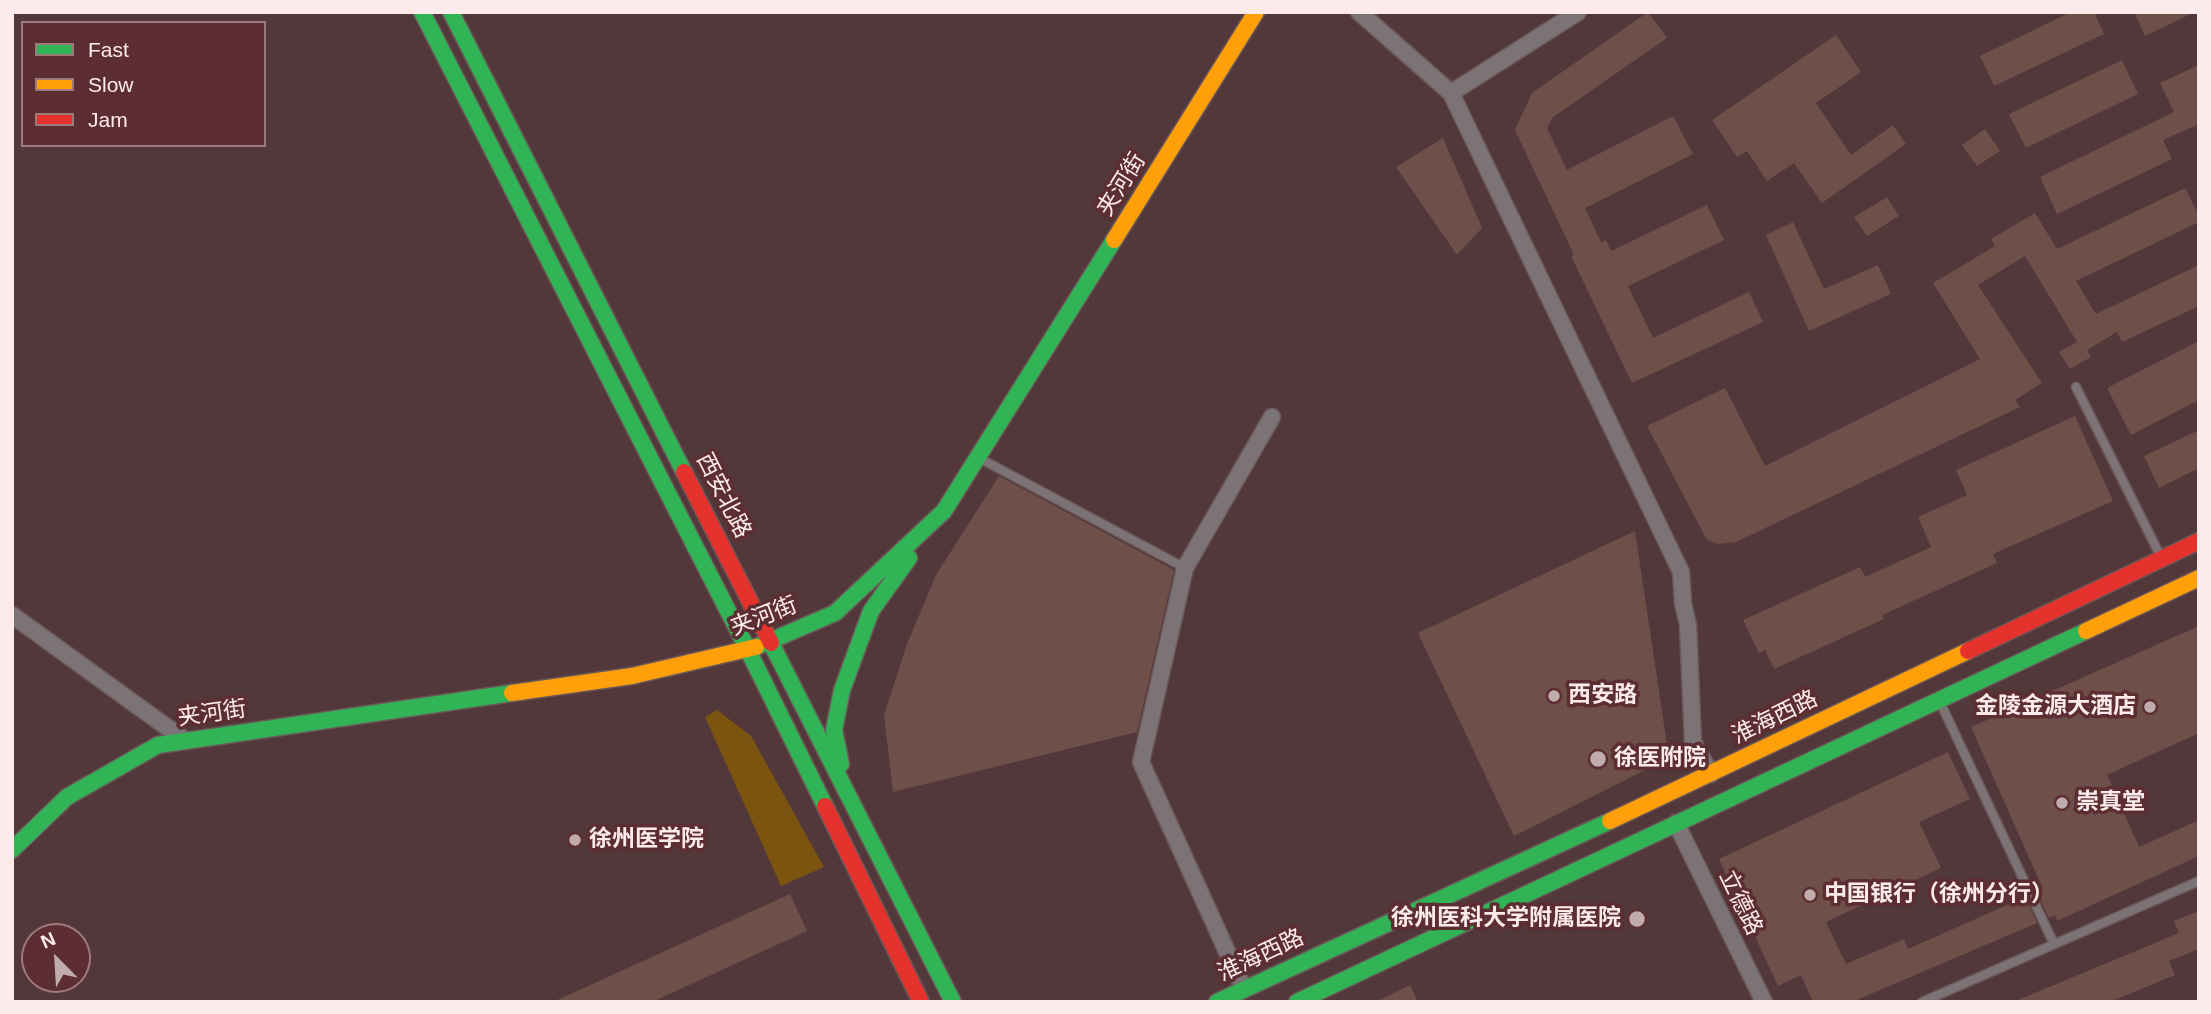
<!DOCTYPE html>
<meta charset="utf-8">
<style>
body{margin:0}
#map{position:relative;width:2211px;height:1014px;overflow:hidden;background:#52383a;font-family:Arial,sans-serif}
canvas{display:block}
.frame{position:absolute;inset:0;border:14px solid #fdeaeb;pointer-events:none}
.legend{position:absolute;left:21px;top:21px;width:245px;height:126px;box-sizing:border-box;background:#5c2e31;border:2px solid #9c797b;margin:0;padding:9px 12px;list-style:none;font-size:21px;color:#fdeaeb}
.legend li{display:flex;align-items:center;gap:14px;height:35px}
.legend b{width:35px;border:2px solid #9c797b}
.north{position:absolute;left:21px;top:923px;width:70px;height:70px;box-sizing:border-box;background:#5c2e31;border:2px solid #9c797b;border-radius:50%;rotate:336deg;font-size:19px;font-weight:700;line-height:28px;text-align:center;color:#fdeaeb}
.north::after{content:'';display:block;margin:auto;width:24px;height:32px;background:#c1acad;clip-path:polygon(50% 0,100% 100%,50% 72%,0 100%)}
</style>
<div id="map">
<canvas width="2211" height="1014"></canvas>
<div class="frame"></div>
<ul class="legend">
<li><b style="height:9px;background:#30b455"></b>Fast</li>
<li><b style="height:9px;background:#ff9f0a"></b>Slow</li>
<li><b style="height:9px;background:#e5322d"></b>Jam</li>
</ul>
<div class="north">N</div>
</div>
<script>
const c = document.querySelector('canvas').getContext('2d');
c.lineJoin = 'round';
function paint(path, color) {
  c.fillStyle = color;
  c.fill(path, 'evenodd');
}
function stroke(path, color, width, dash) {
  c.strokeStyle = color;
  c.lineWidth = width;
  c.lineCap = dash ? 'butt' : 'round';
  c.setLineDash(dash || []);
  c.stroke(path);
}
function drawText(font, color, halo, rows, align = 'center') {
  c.font = font + ' Arial,"Noto Sans SC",sans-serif';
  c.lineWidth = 7;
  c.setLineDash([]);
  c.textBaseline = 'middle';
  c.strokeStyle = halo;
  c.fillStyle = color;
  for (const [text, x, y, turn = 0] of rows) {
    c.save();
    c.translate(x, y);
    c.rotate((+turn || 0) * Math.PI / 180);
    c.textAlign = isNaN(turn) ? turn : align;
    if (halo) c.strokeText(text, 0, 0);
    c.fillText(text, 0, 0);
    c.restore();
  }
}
const green = new Path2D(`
 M717 710 751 736 824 867 781 886 705 717Z`);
const building = new Path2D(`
 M1648 12 1667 38 1552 118 1547 128 1567 170 1673 116 1693 154 1585 208 1601 242 1606 240 1611 251 1707 205 1724 240 1628 286 1653 338 1749 292 1763 322 1632 383 1571 256 1574 255 1515 130 1532 93Z
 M2071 12H2094L2104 34 1994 86 1980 56Z
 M2134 12H2195L2145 36Z
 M1836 35 1861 72 1816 103 1851 155 1893 125 1906 144 1822 203 1794 163 1767 181 1747 151 1737 157 1712 120Z
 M2122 60 2138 94 2026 148 2009 114Z
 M2199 65V124L2163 140 2172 159 2057 214 2040 177 2174 112 2160 83Z
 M1985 129 2000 151 1977 166 1962 145Z
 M1443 138 1482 228 1457 255 1396 167Z
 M2185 188 2199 216V222L2076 281 2096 314 2199 265V306L2122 342 2117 332 2087 350 2091 357 2070 369 2059 352 2077 342 2025 256 1978 285 2042 383 2015 400 2020 407 1736 542 1718 544 1707 540 1647 426 1725 388 1765 466 1980 359 1933 283 1995 246 1991 239 2035 213 2057 249Z
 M1887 197 1899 216 1867 236 1854 217Z
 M1793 222 1824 289 1878 265 1891 294 1809 331 1766 235Z
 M2199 341V400L2131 435 2107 388Z
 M2075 416 2113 501 1993 554 1997 563 1882 615 1884 619 1774 669 1765 650 1759 653 1743 620 1860 567 1865 577 1931 547 1918 517 1967 495 1956 470Z
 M2199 430V468L2159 488 2144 456Z
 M999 476 1174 570 1137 732 893 792 884 715 907 644 936 575Z
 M1635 531 1669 758 1514 836 1418 633Z
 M2199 626V733L2107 775 2139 847 2199 820V856L2057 921 2055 915 2049 918 2037 892 2043 889 1971 727Z
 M1948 752 1970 799 1919 822 1941 868 1826 922 1846 964 1904 939 1908 949 2025 897 2037 923 1852 1002H1813L1801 975 1778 986 1719 859Z
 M790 894 807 931 652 1002H553Z
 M2199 911V949L2169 961 2175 975 2110 1002H2013L2179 933 2174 921Z
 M1410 985 1418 1002H1375Z`);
const lane = new Path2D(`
 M2076 387 2161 557
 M981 459 1185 568
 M1940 702 2054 944
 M1922 1002 2199 881`);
const street = new Path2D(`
 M1359 12 1451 93 1681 572 1683 603 1688 625 1693 742 1711 774
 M1451 93 1578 12
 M12 615 186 741
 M1676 823 1764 1002
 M1244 989 1141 762 1185 568 1272 417`);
const fast = new Path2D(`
 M422 12 748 650 825 806
 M451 12 684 472
 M771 643 953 1002
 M756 647 835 613 944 511 1114 240
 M841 764 834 730 842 690 871 611 909 558
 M12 850 67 797 158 745 512 693
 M1217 1002 1610 821
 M1297 1002 2086 631`);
const slow = new Path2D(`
 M1114 240 1256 12
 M2086 631 2199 578
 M512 693 632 676 756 647
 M1610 821 1968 651`);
const jam = new Path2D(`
 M684 472 771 643
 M1968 651 2199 541
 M825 806 921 1002`);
const markers = [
 [1554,696,7,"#c1acad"],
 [2150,707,7,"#c1acad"],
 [1598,759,9,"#c1acad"],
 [2062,803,7,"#c1acad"],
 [575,840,7,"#c1acad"],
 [1810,895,7,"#c1acad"],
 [1637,919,9,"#c1acad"]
];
const streetNames = [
 ["夹河街",1122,185,-58],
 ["西安北路",723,496,63],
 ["夹河街",764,617,-21],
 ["夹河街",212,714,-8],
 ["淮海西路",1775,718,-26],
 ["立德路",1740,903,64],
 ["淮海西路",1261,956,-25]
];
const poiNames = [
 ["西安路",1568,696],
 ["金陵金源大酒店",2136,707,"right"],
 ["徐医附院",1614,759],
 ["崇真堂",2076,803],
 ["徐州医学院",589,840],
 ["中国银行（徐州分行）",1824,895],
 ["徐州医科大学附属医院",1621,919,"right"]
];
paint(green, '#7b5510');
paint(building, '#6f4f49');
stroke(lane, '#6b5758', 11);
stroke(street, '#6b5758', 19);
stroke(fast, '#6b5758', 19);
stroke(slow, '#6b5758', 19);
stroke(jam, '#6b5758', 19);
stroke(lane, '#7c7377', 8);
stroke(street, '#7c7377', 16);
stroke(fast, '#30b455', 16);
stroke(slow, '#ff9f0a', 16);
stroke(jam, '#e5322d', 16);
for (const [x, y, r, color] of markers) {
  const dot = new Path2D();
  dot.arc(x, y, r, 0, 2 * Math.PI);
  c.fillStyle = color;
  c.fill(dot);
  stroke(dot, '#5c2e31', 2.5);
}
drawText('23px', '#fdeaeb', '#5c2e31', streetNames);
drawText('bold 23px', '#fdeaeb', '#5c2e31', poiNames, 'left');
</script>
